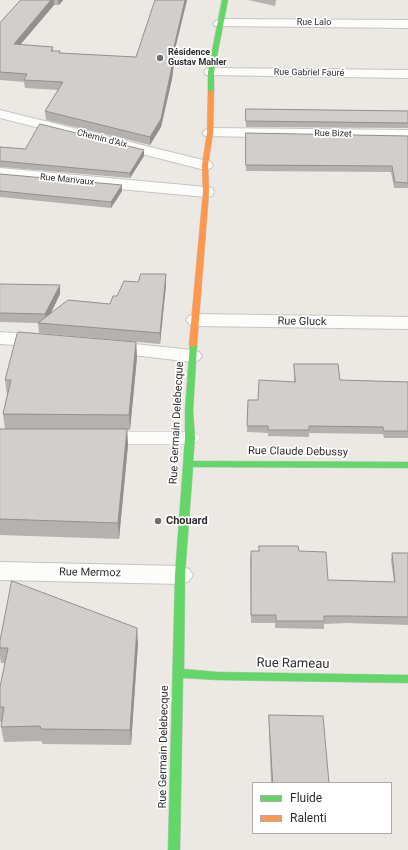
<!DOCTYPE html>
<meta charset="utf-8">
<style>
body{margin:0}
#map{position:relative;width:408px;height:850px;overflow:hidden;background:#ece8e4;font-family:Roboto,sans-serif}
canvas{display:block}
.legend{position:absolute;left:252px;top:782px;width:140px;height:52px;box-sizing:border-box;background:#fff;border:1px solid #ababab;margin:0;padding:5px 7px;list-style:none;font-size:12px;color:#2e2e2e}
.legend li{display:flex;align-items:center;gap:8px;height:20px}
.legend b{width:20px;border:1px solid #ababab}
</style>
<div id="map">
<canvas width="408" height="850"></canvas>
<ul class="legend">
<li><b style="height:5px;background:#63d668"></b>Fluide</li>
<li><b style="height:5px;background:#ff974d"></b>Ralenti</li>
</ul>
</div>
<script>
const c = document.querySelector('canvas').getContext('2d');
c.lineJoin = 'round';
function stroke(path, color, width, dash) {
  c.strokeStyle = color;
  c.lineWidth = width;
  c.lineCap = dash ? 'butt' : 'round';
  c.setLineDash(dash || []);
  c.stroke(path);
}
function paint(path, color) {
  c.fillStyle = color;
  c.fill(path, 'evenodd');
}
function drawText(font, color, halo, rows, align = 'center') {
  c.font = font + ' Roboto,sans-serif';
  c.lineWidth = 3.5;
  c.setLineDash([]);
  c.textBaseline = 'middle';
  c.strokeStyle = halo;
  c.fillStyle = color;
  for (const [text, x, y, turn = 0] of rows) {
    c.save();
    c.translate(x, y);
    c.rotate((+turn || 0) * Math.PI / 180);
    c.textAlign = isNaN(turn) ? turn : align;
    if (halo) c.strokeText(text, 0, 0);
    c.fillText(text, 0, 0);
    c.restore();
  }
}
const lane = new Path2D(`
 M101 432H190L197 434 200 438 197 442 190 444H101L94 442 91 438 94 434Z`);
const street = new Path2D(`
 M219 19 408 20V28L214 26 213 23Z
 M211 68 408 70V78L206 75 204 72 206 69Z
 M0 110 211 162 213 165 211 168 205 170 0 118Z
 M210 128 408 130V140L205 136 202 133 205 130Z
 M0 168 206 187 212 188 214 192 212 196 206 197 0 178Z
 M196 314 408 317V329L196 326 189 324 186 320 189 316Z
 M0 332 46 335 53 337 56 341 53 345 46 347 0 344Z
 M106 341 192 350 199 352 202 356 199 360 192 362 99 351 96 347 99 343Z
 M0 562 180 566 189 569 193 575 189 581 180 584 0 580Z`);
const fast = new Path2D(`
 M222 0H228L214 72V92L211 94 208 92V72Z
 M190 343H196L197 345 193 411 195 438 193 461 408 462V468L193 467 185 575 184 669 217 672 408 675V683L217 680 183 678 180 850H168L175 575 185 438V411Z`);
const slow = new Path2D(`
 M211 90 214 92 213 133 208 165 209 192 197 345 193 347 189 345 203 192 202 165 207 133 208 92Z`);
const wall = new Path2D(`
 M21 0H63L59 5H54L20 45 53 47V51L60 53 136 57 187 0 175 49V55L172 79 161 127 150 145 46 120 45 111 58 90 25 88 24 82 0 80V23Z
 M248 0H276L275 6Z
 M246 109 408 111V128L246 127Z
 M246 133 408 136V188H394L391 172 246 171Z
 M0 147 25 149 144 150V156L130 178 0 167Z
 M0 174 122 191 111 208 0 197Z
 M0 284 60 294 51 313 110 304 117 296 166 285 160 344 39 333 38 323 0 322Z
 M136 342 137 357 130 430H127L128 445 119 539 0 535V429H5L3 414 7 395 5 380Z
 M294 364 340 380 408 382V438H384L383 434 309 433V437L268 436V433L247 432 248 400H258L294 382Z
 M259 546 299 551 328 580 394 582 391 560 392 553H408V625L347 623 324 624V629L275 628V623H251L250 558 259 551Z
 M0 641 138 643 131 745 43 744 41 741 4 742 1 727 2 722H0V707L5 663H1L0 657Z
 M269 715 329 783H271L269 729Z`);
const shadedWall = new Path2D(`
 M51 0H54V5L14 52V44Z
 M58 0H63L59 5Z
 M185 0H187L175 49V55L172 79 161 127 150 145V137Z
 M144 150V156L130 178V173Z
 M122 185V191L111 208V202Z
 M166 274V285L160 344V333Z
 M60 285V294L46 323 45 314Z
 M136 342 137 357 130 430 129 415Z
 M127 429 128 445 119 539 118 523Z
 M137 628 138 643 131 745 130 730Z`);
const building = new Path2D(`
 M21 0H51L14 44 53 47 51 51H60L59 53 136 57 155 0H185L174 47H175L171 71 161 119 150 137 45 111 63 82 24 80 27 74 0 72V23Z
 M246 109 408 111V123L246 121Z
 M40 124 144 150 130 173 0 161V147L25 149Z
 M246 133 408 136V183L395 182 392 166 246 165Z
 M0 174 122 185 111 202 0 191Z
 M141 274H166L160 333 38 323 68 300 110 304 113 296H117L124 281 138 282Z
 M0 284 60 285 45 314 0 313Z
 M19 332 136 342 129 415 3 414 11 380H5L17 334Z
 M294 364H338L340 380 408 382V431H384L383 427 309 426V430H268V426H247L248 400H258L259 380 295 382Z
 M0 429H127L118 523 0 519Z
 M259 546H298L299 551 326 552 328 580 395 582 392 553H408V617L348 616H324V621H276V615H251V551H259Z
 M12 581 137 628 130 730 41 729 40 726 1 727 4 707H0V687L8 648H0V641Z
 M269 715 323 716 329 783H273Z`);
const markers = [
 [160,58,4,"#706f6e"],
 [158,521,4,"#706f6e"]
];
const farStreetnames = [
 ["Rue Lalo",314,23],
 ["Rue Gabriel Fauré",309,73,1],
 ["Rue Bizet",333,134,1],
 ["Chemin d'Aix",102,139,14],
 ["Rue Marivaux",67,180,6]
];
const farPoinames = [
 ["Résidence",168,53],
 ["Gustav Mahler",168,63]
];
const streetNames = [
 ["Rue Gluck",302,322,1],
 ["Rue Germain Delebecque",177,423,-87],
 ["Rue Claude Debussy",298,452,1],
 ["Rue Mermoz",90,573,1],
 ["Rue Germain Delebecque",164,747,-89]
];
const poiNames = [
 ["Chouard",166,521]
];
const nearStreetnames = [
 ["Rue Rameau",293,664,1]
];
stroke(lane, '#c5c4c5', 1);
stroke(street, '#c5c4c5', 2);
stroke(fast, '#c5c4c5', 1);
stroke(slow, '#c5c4c5', 1);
paint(lane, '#fcfcfb');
paint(street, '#fcfcfb');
paint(fast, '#63d668');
paint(slow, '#ff974d');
paint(wall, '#b4b1af');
paint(shadedWall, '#92908e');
paint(building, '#d1cecb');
stroke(building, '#92908e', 1);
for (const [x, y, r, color] of markers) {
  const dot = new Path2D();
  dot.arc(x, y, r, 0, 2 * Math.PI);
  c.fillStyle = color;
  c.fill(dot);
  stroke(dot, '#fff', 1.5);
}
drawText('9px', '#2e2e2e', '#fff', farStreetnames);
drawText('bold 9px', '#2e2e2e', '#fff', farPoinames, 'left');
drawText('11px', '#2e2e2e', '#fff', streetNames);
drawText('bold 11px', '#2e2e2e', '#fff', poiNames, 'left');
drawText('13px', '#2e2e2e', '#fff', nearStreetnames);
</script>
